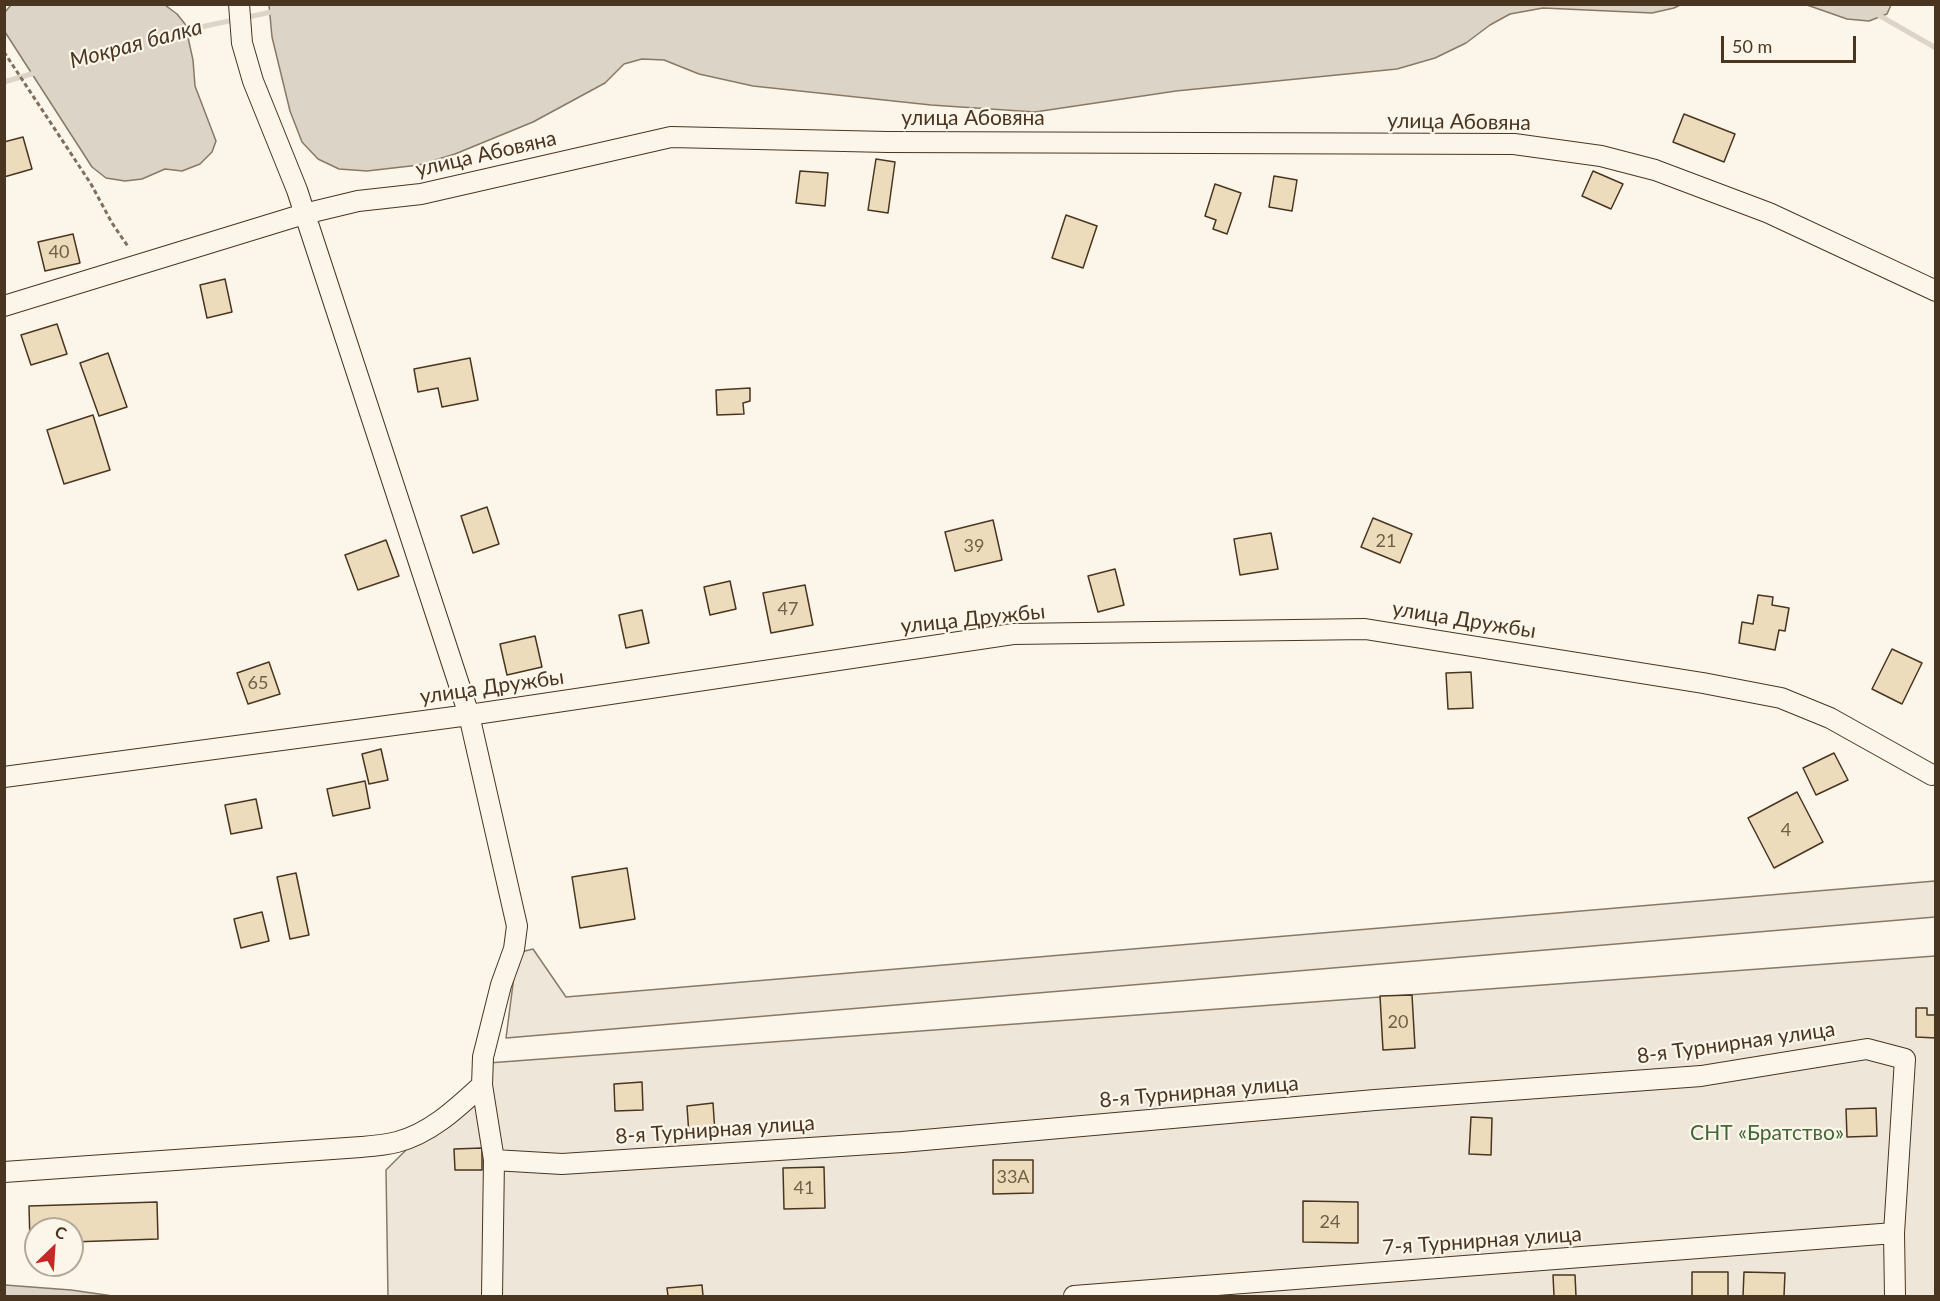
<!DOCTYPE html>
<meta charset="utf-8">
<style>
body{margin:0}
#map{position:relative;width:1940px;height:1301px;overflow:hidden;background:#fbf6e9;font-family:Lato,sans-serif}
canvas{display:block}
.frame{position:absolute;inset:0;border:6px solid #4a3520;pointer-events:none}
.north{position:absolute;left:24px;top:1217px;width:60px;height:60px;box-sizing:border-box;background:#fbf6e9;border:2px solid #b4a999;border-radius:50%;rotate:25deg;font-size:16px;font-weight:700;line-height:24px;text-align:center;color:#4a3520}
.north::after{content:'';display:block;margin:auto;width:21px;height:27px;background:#c62828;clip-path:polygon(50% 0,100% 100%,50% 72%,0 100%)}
.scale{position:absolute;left:1721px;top:36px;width:135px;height:27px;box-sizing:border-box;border:3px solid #4a3520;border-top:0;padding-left:8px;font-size:18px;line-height:21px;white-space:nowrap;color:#4a3520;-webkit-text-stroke:4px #fbf6e9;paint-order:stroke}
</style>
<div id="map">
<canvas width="1940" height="1301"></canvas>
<div class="frame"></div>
<div class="north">С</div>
<div class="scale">50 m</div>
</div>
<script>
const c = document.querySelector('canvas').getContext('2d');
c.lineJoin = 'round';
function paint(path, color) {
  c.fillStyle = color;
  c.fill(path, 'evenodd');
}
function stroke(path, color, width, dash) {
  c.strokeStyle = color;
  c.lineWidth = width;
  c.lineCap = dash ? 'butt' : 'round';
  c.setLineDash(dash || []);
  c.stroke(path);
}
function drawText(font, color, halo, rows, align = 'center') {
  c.font = font + ' Lato,sans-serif';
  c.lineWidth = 4.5;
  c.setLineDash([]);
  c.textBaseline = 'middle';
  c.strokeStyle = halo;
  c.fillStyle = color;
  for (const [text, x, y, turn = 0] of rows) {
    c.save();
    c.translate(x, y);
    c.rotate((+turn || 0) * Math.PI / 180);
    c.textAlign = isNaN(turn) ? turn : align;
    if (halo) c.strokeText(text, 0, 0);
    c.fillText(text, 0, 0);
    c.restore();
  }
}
const green = new Path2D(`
 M1935 881V917L506 1038 517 953 533 949 566 997Z
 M1935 956V1296H388L386 1170 473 1083 488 1063Z`);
const water = new Path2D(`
 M11 5H165L177 14 185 24 193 60 195 86 216 141 212 152 200 164 182 171 165 169 142 179 125 181 106 178 92 167 5 32V12Z
 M269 5V4L1680 5 1674 8 1652 13 1543 8 1510 14 1490 25 1466 43 1435 58 1397 69 1176 91 1035 112 931 105 753 86 699 74 664 60 642 59 624 64 605 83 533 122 455 154 419 165 367 171 339 169 318 159 302 142 290 111 272 37Z
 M1807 5 1891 4V5L1887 14 1869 21 1847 19Z
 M5 1285 71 1290 113 1296H5Z`);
const stream = new Path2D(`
 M1875 13 1936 48
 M182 31 276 11
 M4 82 38 72`);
const building = new Path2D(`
 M1684 114 1735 134 1724 162 1673 142Z
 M23 137 32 169 4 177V142Z
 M876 159 895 162 888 213 868 210Z
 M800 171 828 173 825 206 796 203Z
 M1593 171 1623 184 1611 209 1582 196Z
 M1274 176 1297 180 1292 211 1269 207Z
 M1215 184 1241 193 1227 234 1213 229 1216 220 1205 216Z
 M1066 215 1097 226 1083 268 1052 258Z
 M73 234 80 263 45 271 38 242Z
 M225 279 232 312 207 318 200 285Z
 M57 324 67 354 31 365 21 335Z
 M108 353 127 407 99 416 80 363Z
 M470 358 478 400 442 407 438 388 418 392 414 369Z
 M750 388V401L743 403 744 414 717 415 716 390Z
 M93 415 110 470 64 484 47 430Z
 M487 507 499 544 473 553 461 516Z
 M1373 518 1412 534 1400 563 1361 547Z
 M993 520 1002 560 955 571 945 532Z
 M1271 533 1278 569 1240 575 1234 539Z
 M386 540 399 576 358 590 345 555Z
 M1115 569 1124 605 1098 612 1088 576Z
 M730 581 736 609 710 615 704 587Z
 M805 585 813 625 771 633 763 593Z
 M1758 595 1773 597 1772 605 1789 608 1785 631 1779 630 1775 650 1739 643 1742 622 1753 624Z
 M642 610 649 643 626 648 619 615Z
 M535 636 542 667 507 675 500 644Z
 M1892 649 1922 663 1902 704 1872 689Z
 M269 662 280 694 248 704 237 673Z
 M1471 672 1473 708 1448 709 1446 673Z
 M381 749 388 780 369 784 362 754Z
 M1834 753 1848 780 1816 795 1803 768Z
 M365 781 370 808 333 816 327 789Z
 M1797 792 1823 842 1774 868 1748 818Z
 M256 799 262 828 231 834 225 805Z
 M627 868 635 919 580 928 572 877Z
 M296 873 309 935 290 939 277 877Z
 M262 912 269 941 241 948 234 919Z
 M1412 995 1415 1048 1383 1050 1380 996Z
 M1916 1008H1927V1015H1936V1038L1916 1037Z
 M642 1082 643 1110 615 1111 614 1084Z
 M713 1103 715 1133 689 1135 687 1106Z
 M1876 1108 1877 1136 1847 1137 1846 1109Z
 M1471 1117 1492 1118 1491 1155 1469 1154Z
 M482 1148V1170H455L454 1149Z
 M993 1160H1033V1193L993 1194Z
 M824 1167 825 1208 784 1209 783 1168Z
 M1303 1201 1358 1202V1243L1303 1242Z
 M157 1202 158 1239 72 1242V1229H36V1243H30L29 1206Z
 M1692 1272H1728V1296H1692Z
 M1744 1272 1785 1273 1784 1296H1743Z
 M1553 1275H1575L1576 1296H1554Z
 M702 1285 703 1296H668L667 1288Z`);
const path = new Path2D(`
 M4 52 91 184 112 223 129 248`);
const minor = new Path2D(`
 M239 4 242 43 253 81 297 190 469 715 517 926 514 949 501 985 483 1057 482 1085 494 1160 492 1296
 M4 306 304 214 358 201 421 194 671 137 887 142 1514 144 1601 156 1655 170 1769 213 1936 291
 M4 777 469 715 1013 634 1365 629 1703 683 1781 698 1830 718 1932 775
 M494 1160 562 1164 902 1142 1375 1100 1701 1076 1867 1049 1905 1059 1894 1233 1895 1296
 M4 1172 361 1147C373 1146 386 1145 397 1142 431 1133 457 1108 482 1085
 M1074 1296 1894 1233`);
const numberNames = [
 ["40",59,252],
 ["21",1386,541],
 ["39",974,546],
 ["47",788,609],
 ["65",258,683],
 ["4",1786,830],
 ["20",1398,1022],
 ["33А",1013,1177],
 ["41",804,1188],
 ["24",1330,1222]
];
const streetNames = [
 ["улица Абовяна",973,118],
 ["улица Абовяна",1459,122,1],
 ["улица Абовяна",486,154,-13],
 ["улица Дружбы",973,619,-6],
 ["улица Дружбы",1464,620,9],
 ["улица Дружбы",492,687,-8],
 ["8-я Турнирная улица",1736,1043,-8],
 ["8-я Турнирная улица",1199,1092,-5],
 ["8-я Турнирная улица",715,1130,-4],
 ["7-я Турнирная улица",1482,1241,-4]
];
const parkNames = [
 ["СНТ «Братство»",1767,1133]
];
const waterNames = [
 ["Мокрая балка",136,44,-15]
];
paint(green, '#ede6d9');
stroke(green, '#887966', 1.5);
paint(water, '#dcd4c6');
stroke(water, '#887966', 1.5);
stroke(stream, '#dcd4c6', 5);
paint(building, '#ecdcbc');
stroke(building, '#4a3520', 1.5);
stroke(minor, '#4a3520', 22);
stroke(path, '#7f6f5c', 3, [4.5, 3]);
stroke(minor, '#fbf6e9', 20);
drawText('18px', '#725f47', null, numberNames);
drawText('21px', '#4a3520', '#fbf6e9', streetNames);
drawText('21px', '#436837', '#fbf6e9', parkNames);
drawText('italic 22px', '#4a3520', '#fbf6e9', waterNames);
</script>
